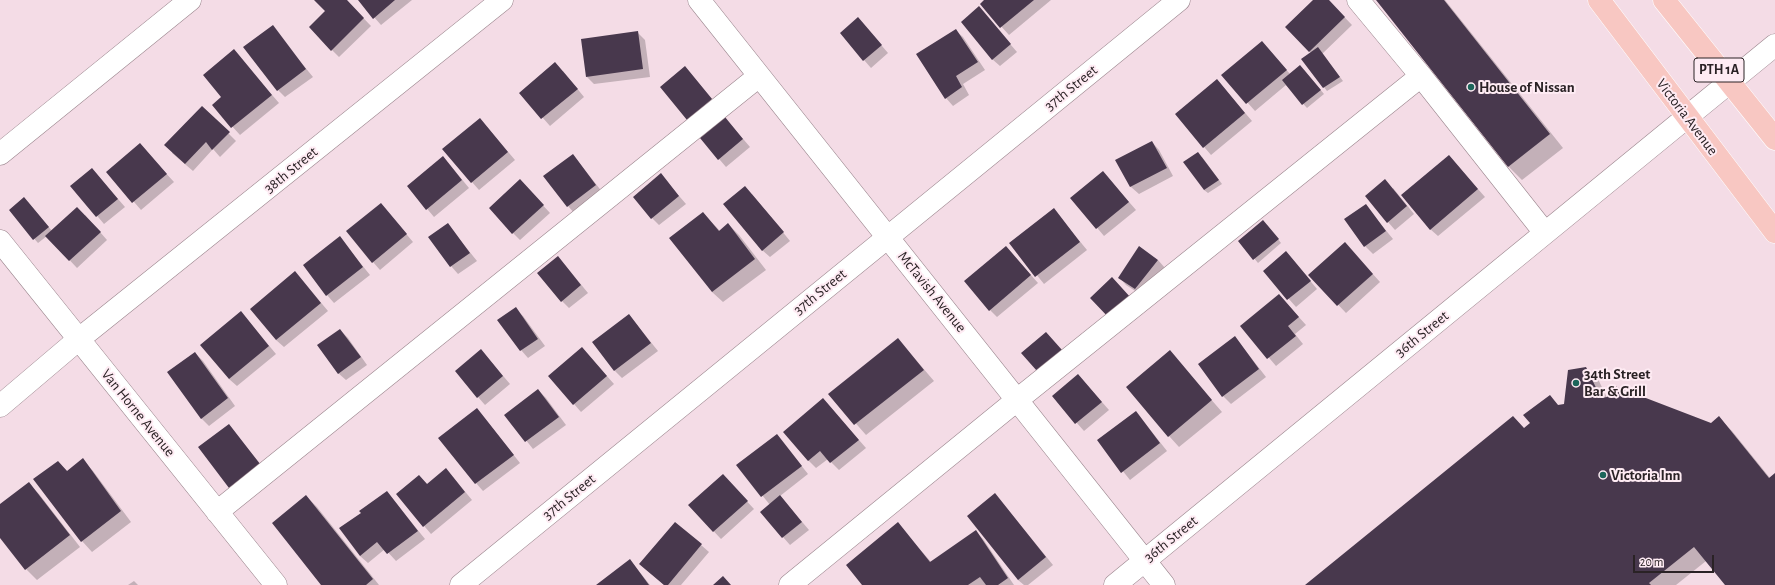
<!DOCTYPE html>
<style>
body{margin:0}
#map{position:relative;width:1775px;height:585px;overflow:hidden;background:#f4dce6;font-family:"Alegreya Sans",sans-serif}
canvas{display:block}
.scale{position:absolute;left:1633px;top:555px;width:81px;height:18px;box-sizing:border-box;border:2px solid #2a2225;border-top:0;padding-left:5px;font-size:12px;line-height:14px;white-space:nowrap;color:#2a2225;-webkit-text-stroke:3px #feebf3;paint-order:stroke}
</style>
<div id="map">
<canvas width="1775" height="585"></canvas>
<div class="scale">20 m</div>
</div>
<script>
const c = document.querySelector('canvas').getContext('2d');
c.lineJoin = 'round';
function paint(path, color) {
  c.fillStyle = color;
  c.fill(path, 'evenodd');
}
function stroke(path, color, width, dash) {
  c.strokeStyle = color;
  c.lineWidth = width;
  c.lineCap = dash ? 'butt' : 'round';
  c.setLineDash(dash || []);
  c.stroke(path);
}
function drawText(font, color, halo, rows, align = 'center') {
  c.font = font + ' "Alegreya Sans",sans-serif';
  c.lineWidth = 4;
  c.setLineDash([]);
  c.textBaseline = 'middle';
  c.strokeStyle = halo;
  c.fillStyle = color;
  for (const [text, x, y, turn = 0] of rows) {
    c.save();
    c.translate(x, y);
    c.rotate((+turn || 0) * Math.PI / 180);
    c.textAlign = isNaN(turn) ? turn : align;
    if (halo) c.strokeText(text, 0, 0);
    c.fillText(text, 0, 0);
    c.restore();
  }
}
const shadow = new Path2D(`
 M315 0H346L371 26 339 57 332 50 326 11Z
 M359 0H412L381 25Z
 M985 0H1051L1009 35 981 4Z
 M1314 0H1328L1352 25 1322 54 1343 81 1327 91 1302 59 1311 53 1286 27Z
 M1378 0H1445L1563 148 1522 180 1509 167Z
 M979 8 1017 52 1000 66 992 59Z
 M858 18 888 53 871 68 864 60Z
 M272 27 313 77 285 97 278 90Z
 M955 30 963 37 985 70 963 84 969 95 953 106 946 98Z
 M637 32 645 40 650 77 594 84 587 77Z
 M1269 50 1290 74 1304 70 1324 94 1307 108 1286 85 1255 111 1223 75Z
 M234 51 279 103 240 135 213 105 223 97Z
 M685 67 719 107 695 127 661 87Z
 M563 71 584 97 550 126 521 93Z
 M1217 80 1252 121 1211 155 1176 114Z
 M202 107 236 141 220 157 213 149 193 171 172 153Z
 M732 126 750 147 726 167 701 138Z
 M487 127 515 160 479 190 443 149Z
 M1152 142 1159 150 1173 176 1139 194 1131 187 1117 161Z
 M140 145 174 182 141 210 108 172Z
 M573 155 603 193 575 214 568 206Z
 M1449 156 1485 197 1438 236 1430 229Z
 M1202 157 1222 184 1208 193 1204 190Z
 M450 165 469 188 434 217 408 186Z
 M92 169 125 207 104 224 72 186Z
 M661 175 686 204 659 225 652 218Z
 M1110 180 1136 210 1104 236 1072 198Z
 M527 188 550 213 520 240 513 233Z
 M1393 188 1414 214 1395 230 1388 222Z
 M752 194 790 241 770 257 762 250Z
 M28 202 52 231 85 215 107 240 77 268 47 236 38 243 10 211Z
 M381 204 413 242 380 270 373 262Z
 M1365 205 1393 239 1373 254 1365 246Z
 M1054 210 1087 250 1044 284 1011 243Z
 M703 213 720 231 728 224 739 235 766 270 723 302 712 292Z
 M448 225 477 261 458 274 451 266Z
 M1267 225 1281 243 1258 263 1240 241Z
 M340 238 370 275 334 303 327 295Z
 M1006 247 1038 283 997 317 990 310Z
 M1352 251 1380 282 1346 313 1310 275Z
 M1158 260 1165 268 1143 296 1126 285 1119 277Z
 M1293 260 1317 289 1296 307 1264 271Z
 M565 265 588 293 569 308 562 301Z
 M302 280 328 311 284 347 276 340Z
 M1279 295 1306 325 1295 334 1303 344 1276 366 1242 326Z
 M515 309 523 316 545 346 528 358 521 350Z
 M241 312 276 354 237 386 229 379Z
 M629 315 658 351 622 378 615 371Z
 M340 330 348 338 367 365 346 380 338 373Z
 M1235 337 1266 377 1231 404 1223 396Z
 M898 339 934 381 866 435 830 394Z
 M582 348 614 384 581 412 574 404Z
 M481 350 510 384 485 405 478 397Z
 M1170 352 1222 412 1179 447 1169 436Z
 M195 353 203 361 235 406 209 426 201 418Z
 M1586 368 1599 381 1607 398 1711 424 1719 418 1732 431 1770 478 1775 474V585H1726L1706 561 1676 585H1306L1525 429 1532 423 1550 397 1559 406 1565 405Z
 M1078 375 1109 410 1084 431 1053 396Z
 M538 390 546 398 566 425 533 449 506 415Z
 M823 399 866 448 839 470 828 459 816 468 808 460Z
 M477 409 520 463 483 491 476 483Z
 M1136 412 1167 451 1130 480 1098 440Z
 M229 426 267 472 237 495 229 487Z
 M777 435 808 474 780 496 809 530 790 545 761 512 770 505 738 465Z
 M83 460 93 471 131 522 92 552 82 541 58 462 68 472Z
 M419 476 428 485 453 477 472 500 431 534 397 494Z
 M730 483 754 509 721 539 689 505Z
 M29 484 39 494 80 547 37 580 26 569 0 536V506Z
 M387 492 425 539 396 561 385 549 368 563 360 556 362 513Z
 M995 494 1053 565 1028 585H1024L1018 580Z
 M306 496 317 507 379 585H322Z
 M898 524 931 562 976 532 983 539 1014 585H863Z
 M701 545 709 552 681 585H664L641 564Z
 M630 560 650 585H598Z
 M134 581 138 585H128Z`);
const building = new Path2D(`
 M314 0H347L364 18 331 51 309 27 325 11Z
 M358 0H395L373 19Z
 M984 0H1034L1000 28 980 4Z
 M1313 0H1329L1345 17 1309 52 1285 27Z
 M1376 0H1444L1550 134 1508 167Z
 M979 6 1011 44 992 60 961 22Z
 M858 17 882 45 863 61 840 33Z
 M273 25 306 69 277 91 243 47Z
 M956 29 978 62 956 76 962 87 945 99 916 54Z
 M638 31 643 69 586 77 581 39Z
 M1262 41 1287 70 1246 104 1221 75Z
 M1318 47 1340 77 1323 88 1301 59Z
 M234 49 272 95 231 128 212 105 221 97 203 75Z
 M555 62 578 89 541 119 519 93Z
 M1300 65 1321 90 1302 105 1282 80Z
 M685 66 712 99 687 120 660 87Z
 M1217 79 1245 113 1203 148 1175 114Z
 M202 106 230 132 212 150 206 142 185 164 164 145Z
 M725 117 743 139 718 160 700 138Z
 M480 118 508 152 471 183 442 149Z
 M1152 141 1167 168 1130 187 1115 160Z
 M140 143 167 174 132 203 106 172Z
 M1198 152 1219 180 1204 190 1183 162Z
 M573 154 596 185 567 207 543 176Z
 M1449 155 1478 189 1430 230 1401 195Z
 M443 156 462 180 426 210 407 186Z
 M92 168 118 199 96 217 70 186Z
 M1103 171 1129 202 1096 229 1070 198Z
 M661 173 679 196 651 219 633 197Z
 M520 179 544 205 512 234 489 208Z
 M1385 179 1407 206 1387 223 1365 196Z
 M745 186 784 232 762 251 723 204Z
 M24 197 49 227 33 240 9 210Z
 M381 203 407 234 372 263 346 231Z
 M1366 204 1386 231 1364 247 1344 219Z
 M77 207 101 232 69 261 45 236Z
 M1054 208 1080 242 1035 277 1009 243Z
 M703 212 719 231 728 223 755 259 712 292 669 238Z
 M1263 220 1279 239 1253 260 1238 241Z
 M448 223 470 253 450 267 428 237Z
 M340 236 363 267 326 296 303 265Z
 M1345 242 1373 274 1337 306 1308 275Z
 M1006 246 1031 275 989 311 964 281Z
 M1139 246 1158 260 1135 289 1118 278Z
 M1286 251 1311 281 1287 300 1263 271Z
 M558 256 581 285 561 302 537 273Z
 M295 271 321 303 276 340 250 309Z
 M1112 277 1131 298 1110 319 1090 298Z
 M1279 294 1299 317 1288 326 1296 336 1267 359 1240 326Z
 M516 307 538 339 520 351 497 320Z
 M241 311 269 346 229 379 200 345Z
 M629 314 651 343 614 371 592 342Z
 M340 329 361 357 338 374 317 345Z
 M1046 332 1062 350 1037 371 1021 353Z
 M1235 336 1259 369 1222 397 1198 364Z
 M898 338 924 370 854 425 828 394Z
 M582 347 607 376 573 405 548 376Z
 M481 349 503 376 477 398 455 371Z
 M1170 350 1212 400 1168 437 1126 387Z
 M195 352 228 398 201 419 167 372Z
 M1586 367 1601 398 1607 397 1612 385 1711 423 1719 416 1769 478 1775 473V585H1725L1694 547 1649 583 1651 585H1305L1513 416 1524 428 1530 423 1523 415 1550 395 1558 405 1564 404 1568 370Z
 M1078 374 1102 402 1075 424 1052 396Z
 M538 389 559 417 525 442 504 415Z
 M823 398 859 440 830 463 820 451 808 461 783 432Z
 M477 408 514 455 475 484 438 438Z
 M1136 411 1160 443 1121 473 1097 440Z
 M229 424 260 464 229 488 198 447Z
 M777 434 802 466 761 497 736 465Z
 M83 458 121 511 81 542 33 479 58 461 67 471Z
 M446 468 465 492 423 527 396 494 419 475 427 484Z
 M723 474 748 501 713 532 688 505Z
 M29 482 70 535 25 570 0 538V504Z
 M387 491 418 531 387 554 377 542 360 556 339 528 361 513 359 511Z
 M995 493 1046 557 1018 580 967 516Z
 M306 495 373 579 366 585H321L272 523Z
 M780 495 802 522 782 538 760 512Z
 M675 522 702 544 668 585H664L639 564Z
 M898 522 930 562 976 530 1008 578 998 585H986L980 577 968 585H862L846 565Z
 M630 559 649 585H596Z
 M723 576 731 585H713Z`);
const minor = new Path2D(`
 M699 0 1164 585
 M1358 0 1421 76 1545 233
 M0 154 190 0
 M0 241 276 585
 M0 406 79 339 502 0
 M217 512 759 76
 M461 585 1179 0
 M790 585 1017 400 1421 76
 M1115 585 1775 45`);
const major = new Path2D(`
 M1599 0 1775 232
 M1664 0 1775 139`);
const markers = [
 [1471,87,4,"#1c655a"],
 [1576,383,4,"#1c655a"],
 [1603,475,4,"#1c655a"]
];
const shields = [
 [1719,70,50]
];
const shieldNames = [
 ["PTH 1A",1719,70]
];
const poiNames = [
 ["House of Nissan",1479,87],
 ["34th Street",1584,374],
 ["Bar & Grill",1584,391],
 ["Victoria Inn",1611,475]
];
const streetNames = [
 ["37th Street",1071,88,-39],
 ["Victoria Avenue",1687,117,53],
 ["38th Street",291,170,-39],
 ["37th Street",820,292,-39],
 ["McTavish Avenue",932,292,51],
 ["36th Street",1422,334,-39],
 ["Van Horne Avenue",138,413,51],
 ["37th Street",569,497,-39],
 ["36th Street",1171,539,-39]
];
paint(shadow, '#0003');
paint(building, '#48384d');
stroke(minor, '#9a858d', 23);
stroke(major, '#fff', 23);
stroke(minor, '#fff', 22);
stroke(major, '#f8c7c2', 22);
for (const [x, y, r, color] of markers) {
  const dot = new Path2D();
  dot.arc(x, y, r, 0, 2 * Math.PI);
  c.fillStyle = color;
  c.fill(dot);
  stroke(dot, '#feebf3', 1.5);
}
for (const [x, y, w] of shields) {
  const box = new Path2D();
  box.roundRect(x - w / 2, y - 12, w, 24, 3);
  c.fillStyle = '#feebf3';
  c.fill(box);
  stroke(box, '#2a2225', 1);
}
drawText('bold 14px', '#2a2225', null, shieldNames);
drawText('bold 15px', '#2a2225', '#feebf3', poiNames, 'left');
drawText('15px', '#2a2225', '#feebf3', streetNames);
</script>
